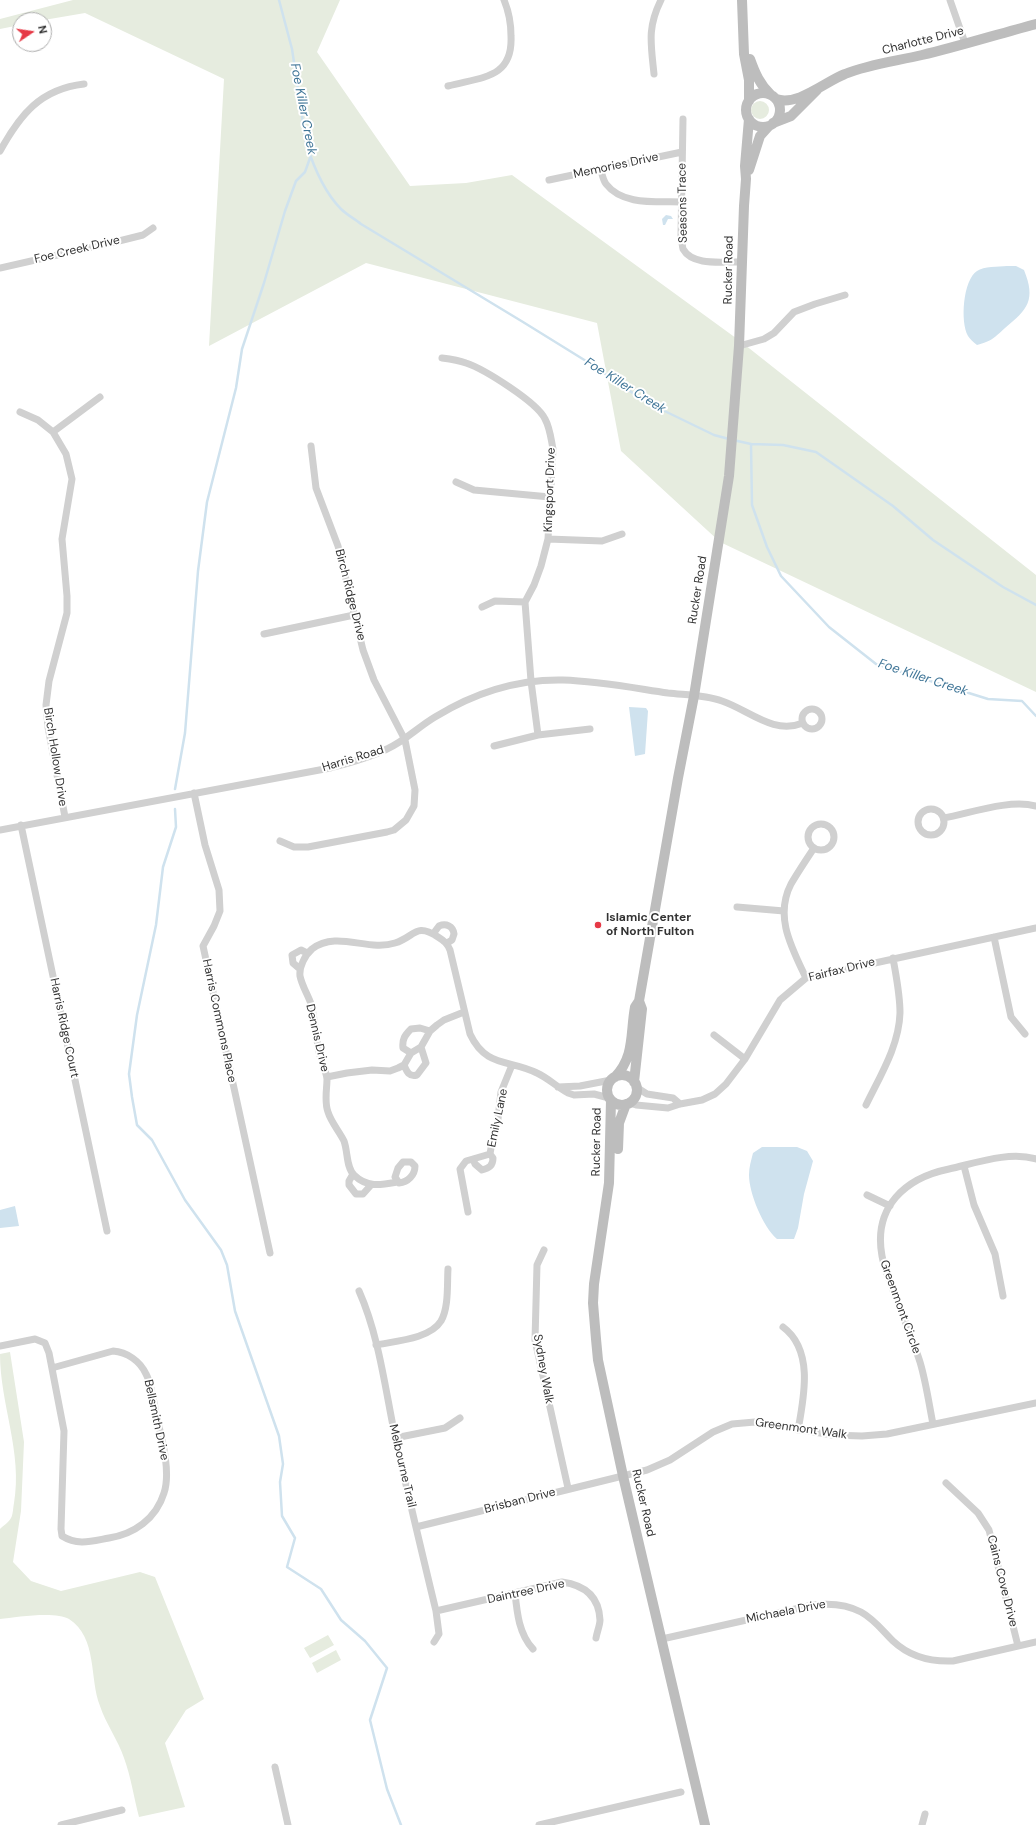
<!DOCTYPE html>
<style>
body{margin:0}
#map{position:relative;width:1036px;height:1825px;overflow:hidden;background:#fff;font-family:"DM Sans",sans-serif}
canvas{display:block}
.north{position:absolute;left:12px;top:12px;width:40px;height:40px;box-sizing:border-box;background:#fff;border:1px solid #adadad;border-radius:50%;rotate:77deg;font-size:11px;font-weight:700;line-height:16px;text-align:center;color:#333}
.north::after{content:'';display:block;margin:auto;width:14px;height:18px;background:#e63946;clip-path:polygon(50% 0,100% 100%,50% 72%,0 100%)}
</style>
<div id="map">
<canvas width="1036" height="1825"></canvas>
<div class="north">N</div>
</div>
<script>
const c = document.querySelector('canvas').getContext('2d');
c.lineJoin = 'round';
function paint(path, color) {
  c.fillStyle = color;
  c.fill(path, 'evenodd');
}
function stroke(path, color, width, dash) {
  c.strokeStyle = color;
  c.lineWidth = width;
  c.lineCap = dash ? 'butt' : 'round';
  c.setLineDash(dash || []);
  c.stroke(path);
}
function drawText(font, color, halo, rows, align = 'center') {
  c.font = font + ' "DM Sans",sans-serif';
  c.lineWidth = 4;
  c.setLineDash([]);
  c.textBaseline = 'middle';
  c.strokeStyle = halo;
  c.fillStyle = color;
  for (const [text, x, y, turn = 0] of rows) {
    c.save();
    c.translate(x, y);
    c.rotate((+turn || 0) * Math.PI / 180);
    c.textAlign = isNaN(turn) ? turn : align;
    if (halo) c.strokeText(text, 0, 0);
    c.fillText(text, 0, 0);
    c.restore();
  }
}
const green = new Path2D(`
 M73 0H340L317 52 410 186 466 183 512 175 740 341 1036 575V692L720 542 621 451 597 323 366 263 209 346 224 79 85 13 44 20H20V25L0 29V19Z
 M751 110a9 9 0 1 1 18 0a9 9 0 1 1-18 0Z
 M10 1352 24 1442 21 1511 13 1562 31 1581 61 1591 140 1572 155 1577 204 1699 186 1710 165 1743 185 1807 139 1817C134 1798 131 1777 124 1758 118 1740 106 1724 100 1706 89 1678 98 1638 69 1619 56 1611 16 1617 0 1619V1529C3 1526 9 1522 11 1518 13 1515 13 1508 14 1503 23 1453 0 1404 0 1354Z
 M328 1635 334 1645 310 1658 304 1648Z
 M336 1650 341 1660 317 1673 312 1663Z`);
const water = new Path2D(`
 M666 215 671 216 673 219H668L665 225H663L662 219Z
 M1007 266H1016L1024 270C1036 300 1028 309 1005 328 994 338 992 341 977 345 973 342 970 339 968 336 960 322 963 280 977 271 984 266 998 267 1007 266Z
 M629 707 646 708 648 711 645 754 635 756Z
 M762 1147H797L807 1151 813 1161 804 1194 798 1228 794 1239H777C763 1227 749 1193 749 1175 749 1167 751 1161 753 1153Z
 M15 1206 19 1226 0 1228V1210Z`);
const stream = new Path2D(`
 M279 0 292 49 306 143C313 165 324 192 341 209 347 215 355 219 361 224L523 322 586 361 646 402 714 435 729 439
 M733 440 751 444 752 505 767 547 781 576 829 627 876 664 988 699 1022 701 1036 716
 M751 444 783 445 816 452 893 506 933 540 1003 587 1036 605
 M175 789 185 733 198 571 207 502 236 388 242 349 264 283 285 211 296 181 305 172 310 158
 M175 809 176 827 163 867 156 925 137 1015 129 1074 132 1097 137 1125 152 1140 185 1200 221 1250 227 1265 235 1311 279 1436 283 1464 280 1482 282 1516 295 1538 287 1567 321 1589 341 1620 365 1641 387 1668 370 1720 387 1789 401 1825`);
const street = new Path2D(`
 M950 0 965 43
 M654 74C651 44 647 28 661 0
 M448 86C481 77 513 79 511 36 511 24 509 12 504 0
 M683 119 681 236C682 240 682 245 683 249 693 267 725 261 742 262
 M0 151C20 115 40 89 84 84
 M601 170C602 174 603 180 606 184 623 206 657 201 682 202
 M549 180 682 152
 M0 268 123 240 143 235 153 228
 M739 346 764 339 774 333 794 312 815 304 845 295
 M442 358C450 359 458 360 466 363 484 369 537 402 545 419 550 428 551 439 553 449L548 539 541 566 534 585 525 602 531 681 538 735
 M20 412 38 420 53 432 66 454 72 479 62 539 67 596V613L49 681 46 705 48 727 65 817
 M53 432 100 397
 M456 482 474 490 550 497
 M548 539 602 541 622 534
 M482 607 495 601 525 602
 M264 634 354 615
 M802 719a10 10 0 1 1 20 0a10 10 0 1 1-20 0Z
 M494 746 538 735 590 729
 M194 793 205 845 219 890 220 911 214 926 203 946 270 1253
 M918 822a13 13 0 1 1 26 0a13 13 0 1 1-26 0Z
 M944 818C971 813 1009 799 1036 806
 M808 837a13 13 0 1 1 26 0a13 13 0 1 1-26 0Z
 M21 825 107 1231
 M0 830 330 768C349 763 369 758 387 749 405 741 418 727 435 717 474 693 517 679 563 680 598 681 634 688 668 693 685 695 705 695 722 701 749 710 773 735 803 723
 M280 841 294 847H308L387 832 394 830 406 820 414 806 415 790 405 740 374 680 363 650 338 546 316 488 311 446
 M737 907 784 911
 M433 934 439 926C446 923 453 926 454 934L452 940 447 943
 M994 937 1011 1017 1025 1034
 M300 969 293 963 292 955 301 950 307 953
 M806 978C792 948 774 917 791 884 798 872 806 860 814 848
 M714 1035 745 1059
 M411 1053 403 1048C402 1039 405 1035 411 1029L420 1028 430 1031
 M404 1065C407 1072 409 1077 417 1075L426 1063 421 1047
 M327 1077 347 1073 372 1070 390 1071 398 1068 404 1065 411 1053 421 1047 430 1031 437 1025 444 1020 464 1012
 M558 1087 580 1086 611 1080
 M636 1087 647 1094 673 1098 680 1104
 M629 1103 636 1105 668 1108 680 1104 702 1100 715 1094 726 1084 745 1059 780 1000 806 978 1036 928
 M866 1105C880 1076 899 1046 900 1013 900 994 896 976 893 958
 M473 1159 475 1164 482 1170C489 1168 493 1166 493 1158L490 1154 491 1148 498 1119 501 1092 512 1065
 M403 1162H411L415 1166C415 1175 408 1182 399 1183L395 1177 398 1168Z
 M964 1166 974 1205 995 1254 1003 1296
 M353 1174 349 1181V1185L356 1194H363L371 1185
 M397 1182C381 1185 367 1188 354 1175 346 1167 348 1152 344 1141 339 1131 331 1122 328 1112 324 1102 327 1089 327 1079 326 1070 321 1061 319 1052 316 1037 315 1020 311 1004 308 995 302 986 300 976 299 967 305 955 312 949 337 930 368 952 395 943 415 937 415 922 438 937 444 941 447 943 450 950L470 1034C486 1068 509 1059 537 1073 548 1078 557 1087 568 1093L574 1095 594 1094 609 1098
 M867 1195 890 1206
 M468 1212 460 1169 466 1161 490 1154
 M544 1250 537 1265 535 1340 568 1488
 M359 1291C379 1336 385 1388 395 1436 408 1495 422 1553 436 1611L439 1634 434 1642
 M783 1327C814 1350 804 1397 798 1430
 M376 1345C395 1341 430 1339 441 1321 449 1307 447 1284 448 1269
 M0 1346 35 1339 45 1343 49 1353 64 1431 61 1529 62 1536C78 1546 92 1541 109 1538 134 1534 156 1519 164 1493 171 1472 162 1439 157 1418 154 1405 152 1385 146 1374 140 1361 127 1352 113 1351L52 1368
 M933 1424C929 1404 926 1382 920 1362 912 1337 901 1312 892 1288 889 1278 884 1267 882 1256 873 1207 905 1178 949 1169 976 1163 1009 1151 1036 1159
 M395 1438 445 1428 460 1418
 M946 1483 978 1513 989 1530 1018 1646
 M416 1527 647 1470 670 1460 713 1432 732 1424 755 1422 832 1435 862 1436 887 1434 1036 1403
 M515 1593C517 1613 519 1634 533 1649
 M436 1611 562 1582C584 1585 599 1596 600 1620 600 1625 597 1632 596 1638
 M662 1639 813 1605C830 1603 846 1604 861 1612 874 1619 883 1631 893 1641 910 1657 930 1662 953 1661L1036 1642
 M275 1767 288 1825
 M61 1825 122 1810
 M539 1825 681 1792
 M922 1825 925 1814`);
const secondary = new Path2D(`
 M742 0 744 54 749 80V101
 M750 59C755 73 760 85 771 95
 M746 110a17 17 0 1 1 34 0a17 17 0 1 1-34 0Z
 M776 99C797 107 826 81 845 74 869 64 897 61 922 55 960 46 998 34 1036 24
 M773 123 791 116 817 90
 M749 170 760 136 769 126
 M607 1090a15 15 0 1 1 30 0a15 15 0 1 1-30 0Z
 M615 1077C635 1056 630 1034 635 1007L639 1001 678 778 694 696 729 476 739 346 744 206 746 179 745 166 749 119
 M634 1082 642 1009 639 1001
 M611 1100 609 1183 594 1284 593 1303 596 1339 598 1360 623 1476 705 1825
 M618 1149 619 1123 626 1104`);
const markers = [
 [598,925,4,"#e63946"]
];
const streetNames = [
 ["Charlotte Drive",923,41,-14],
 ["Memories Drive",616,166,-12],
 ["Seasons Trace",683,203,-91],
 ["Foe Creek Drive",77,250,-13],
 ["Rucker Road",729,270,-89],
 ["Kingsport Drive",550,490,-88],
 ["Rucker Road",698,590,-81],
 ["Birch Ridge Drive",350,595,76],
 ["Birch Hollow Drive",55,757,81],
 ["Harris Road",353,759,-17],
 ["Fairfax Drive",842,970,-14],
 ["Harris Commons Place",219,1021,78],
 ["Harris Ridge Court",64,1028,78],
 ["Dennis Drive",317,1038,77],
 ["Emily Lane",498,1118,-78],
 ["Rucker Road",597,1142,-89],
 ["Greenmont Circle",900,1307,70],
 ["Sydney Walk",543,1369,80],
 ["Bellsmith Drive",156,1420,78],
 ["Greenmont Walk",801,1429,8],
 ["Melbourne Trail",402,1466,77],
 ["Brisban Drive",520,1501,-14],
 ["Rucker Road",643,1503,77],
 ["Cains Cove Drive",1002,1581,76],
 ["Daintree Drive",526,1592,-12],
 ["Michaela Drive",786,1612,-11]
];
const poiNames = [
 ["Islamic Center",606,918],
 ["of North Fulton",606,932]
];
const waterNames = [
 ["Foe Killer Creek",303,109,79],
 ["Foe Killer Creek",625,386,32],
 ["Foe Killer Creek",923,678,18]
];
paint(green, '#e6ecdf');
paint(water, '#cfe2ee');
stroke(stream, '#cfe2ee', 2.5);
stroke(street, '#d0d0d0', 7);
stroke(secondary, '#bdbdbd', 10);
for (const [x, y, r, color] of markers) {
  const dot = new Path2D();
  dot.arc(x, y, r, 0, 2 * Math.PI);
  c.fillStyle = color;
  c.fill(dot);
  stroke(dot, '#fff', 1.5);
}
drawText('12px', '#333', '#fff', streetNames);
drawText('bold 12px', '#333', '#fff', poiNames, 'left');
drawText('italic 13px', '#3f7597', '#fff', waterNames);
</script>
